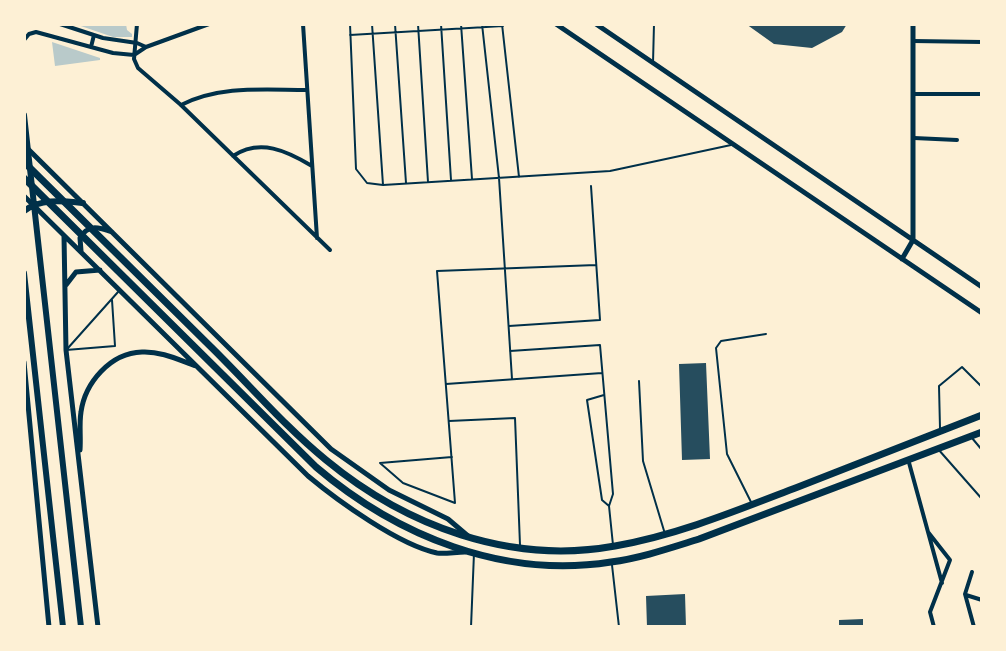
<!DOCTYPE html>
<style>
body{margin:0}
#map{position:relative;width:1006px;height:651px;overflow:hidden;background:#fdf0d5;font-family:Cabin,sans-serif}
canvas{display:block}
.frame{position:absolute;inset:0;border:26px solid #fdf0d5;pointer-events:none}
</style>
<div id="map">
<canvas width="1006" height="651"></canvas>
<div class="frame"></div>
</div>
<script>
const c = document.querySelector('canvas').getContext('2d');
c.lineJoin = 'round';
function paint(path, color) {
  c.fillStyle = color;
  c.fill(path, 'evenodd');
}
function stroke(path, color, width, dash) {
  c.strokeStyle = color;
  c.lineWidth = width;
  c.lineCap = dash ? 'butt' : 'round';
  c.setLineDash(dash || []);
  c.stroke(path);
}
const green = new Path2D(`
 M75 24H126L127 30 132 34V37H113Z
 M52 42 100 58V60L55 66Z`);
const building = new Path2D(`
 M746 24H847L842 32 812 48 774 44Z
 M706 363 710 459 682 460 679 364Z
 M685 594 686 627H647L646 596Z
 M863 619V627H839V620Z`);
const service = new Path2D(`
 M350 24 356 169 367 183 383 185 610 171 731 145
 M372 24 383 185
 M395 24 406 183
 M418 24 428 182
 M441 24 451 180
 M461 24 472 179
 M482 24 499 178 512 379
 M502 24 519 177
 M350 35 503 26
 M653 63 654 24
 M509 326 600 320 591 186
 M68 348 118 292
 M66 350 115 346 112 300
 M510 351 600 345 613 494 609 506 613 545
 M639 381 643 461 665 534
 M446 384 602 373
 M604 395 587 400 602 500 609 506
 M449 421 515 418 520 545
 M940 428 939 386 962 367 982 387
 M972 438 982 450
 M938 449 982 499
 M380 463 403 483 455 503 437 271 596 265
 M380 463 452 457
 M752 504 727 454 716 348 721 341 766 334
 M612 565 619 627
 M471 627 474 553`);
const minor = new Path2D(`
 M137 24 134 59 138 68 181 105 330 250
 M303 24 317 238
 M24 40 29 34 36 32 113 53 134 55 146 47 137 43 103 38 60 24
 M913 41 982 42
 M91 47 94 35
 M146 47 209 24
 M913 94H982
 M181 105C221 85 264 90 307 90
 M914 138 957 140
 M233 156C260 138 287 151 312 166
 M908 459 942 583
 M928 532 950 560 930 612 934 627
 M972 572 965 594 974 627
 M966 595 982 600`);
const secondary = new Path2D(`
 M556 24 982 313
 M596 24 982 287
 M24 145 331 449 389 490 448 519 468 536
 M24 196 308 476C338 501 399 545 437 553 445 554 456 552 465 552
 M64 236 66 350 98 627
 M81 251 80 238C88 224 98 227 112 232
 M902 259 913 240V24
 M66 285 76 272 100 270
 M24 362 49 627
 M80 450C81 437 79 424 81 412 85 383 110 353 142 352 161 351 179 360 196 366`);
const primary = new Path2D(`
 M24 115 81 627
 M24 211C41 198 63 201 83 203
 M24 273 63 627`);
const trunk = new Path2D(`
 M24 162C86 223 147 284 209 345 248 383 284 426 326 460 406 526 510 565 615 546 678 535 738 510 798 487 859 463 921 439 982 415
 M24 178 316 467C397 536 503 579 611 562 641 558 670 548 699 539L982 432`);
paint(green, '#b9caca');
paint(building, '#264d5e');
stroke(service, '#003049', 2);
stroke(minor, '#003049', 4);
stroke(secondary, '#003049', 5);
stroke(primary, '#003049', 6);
stroke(trunk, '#003049', 7);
</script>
